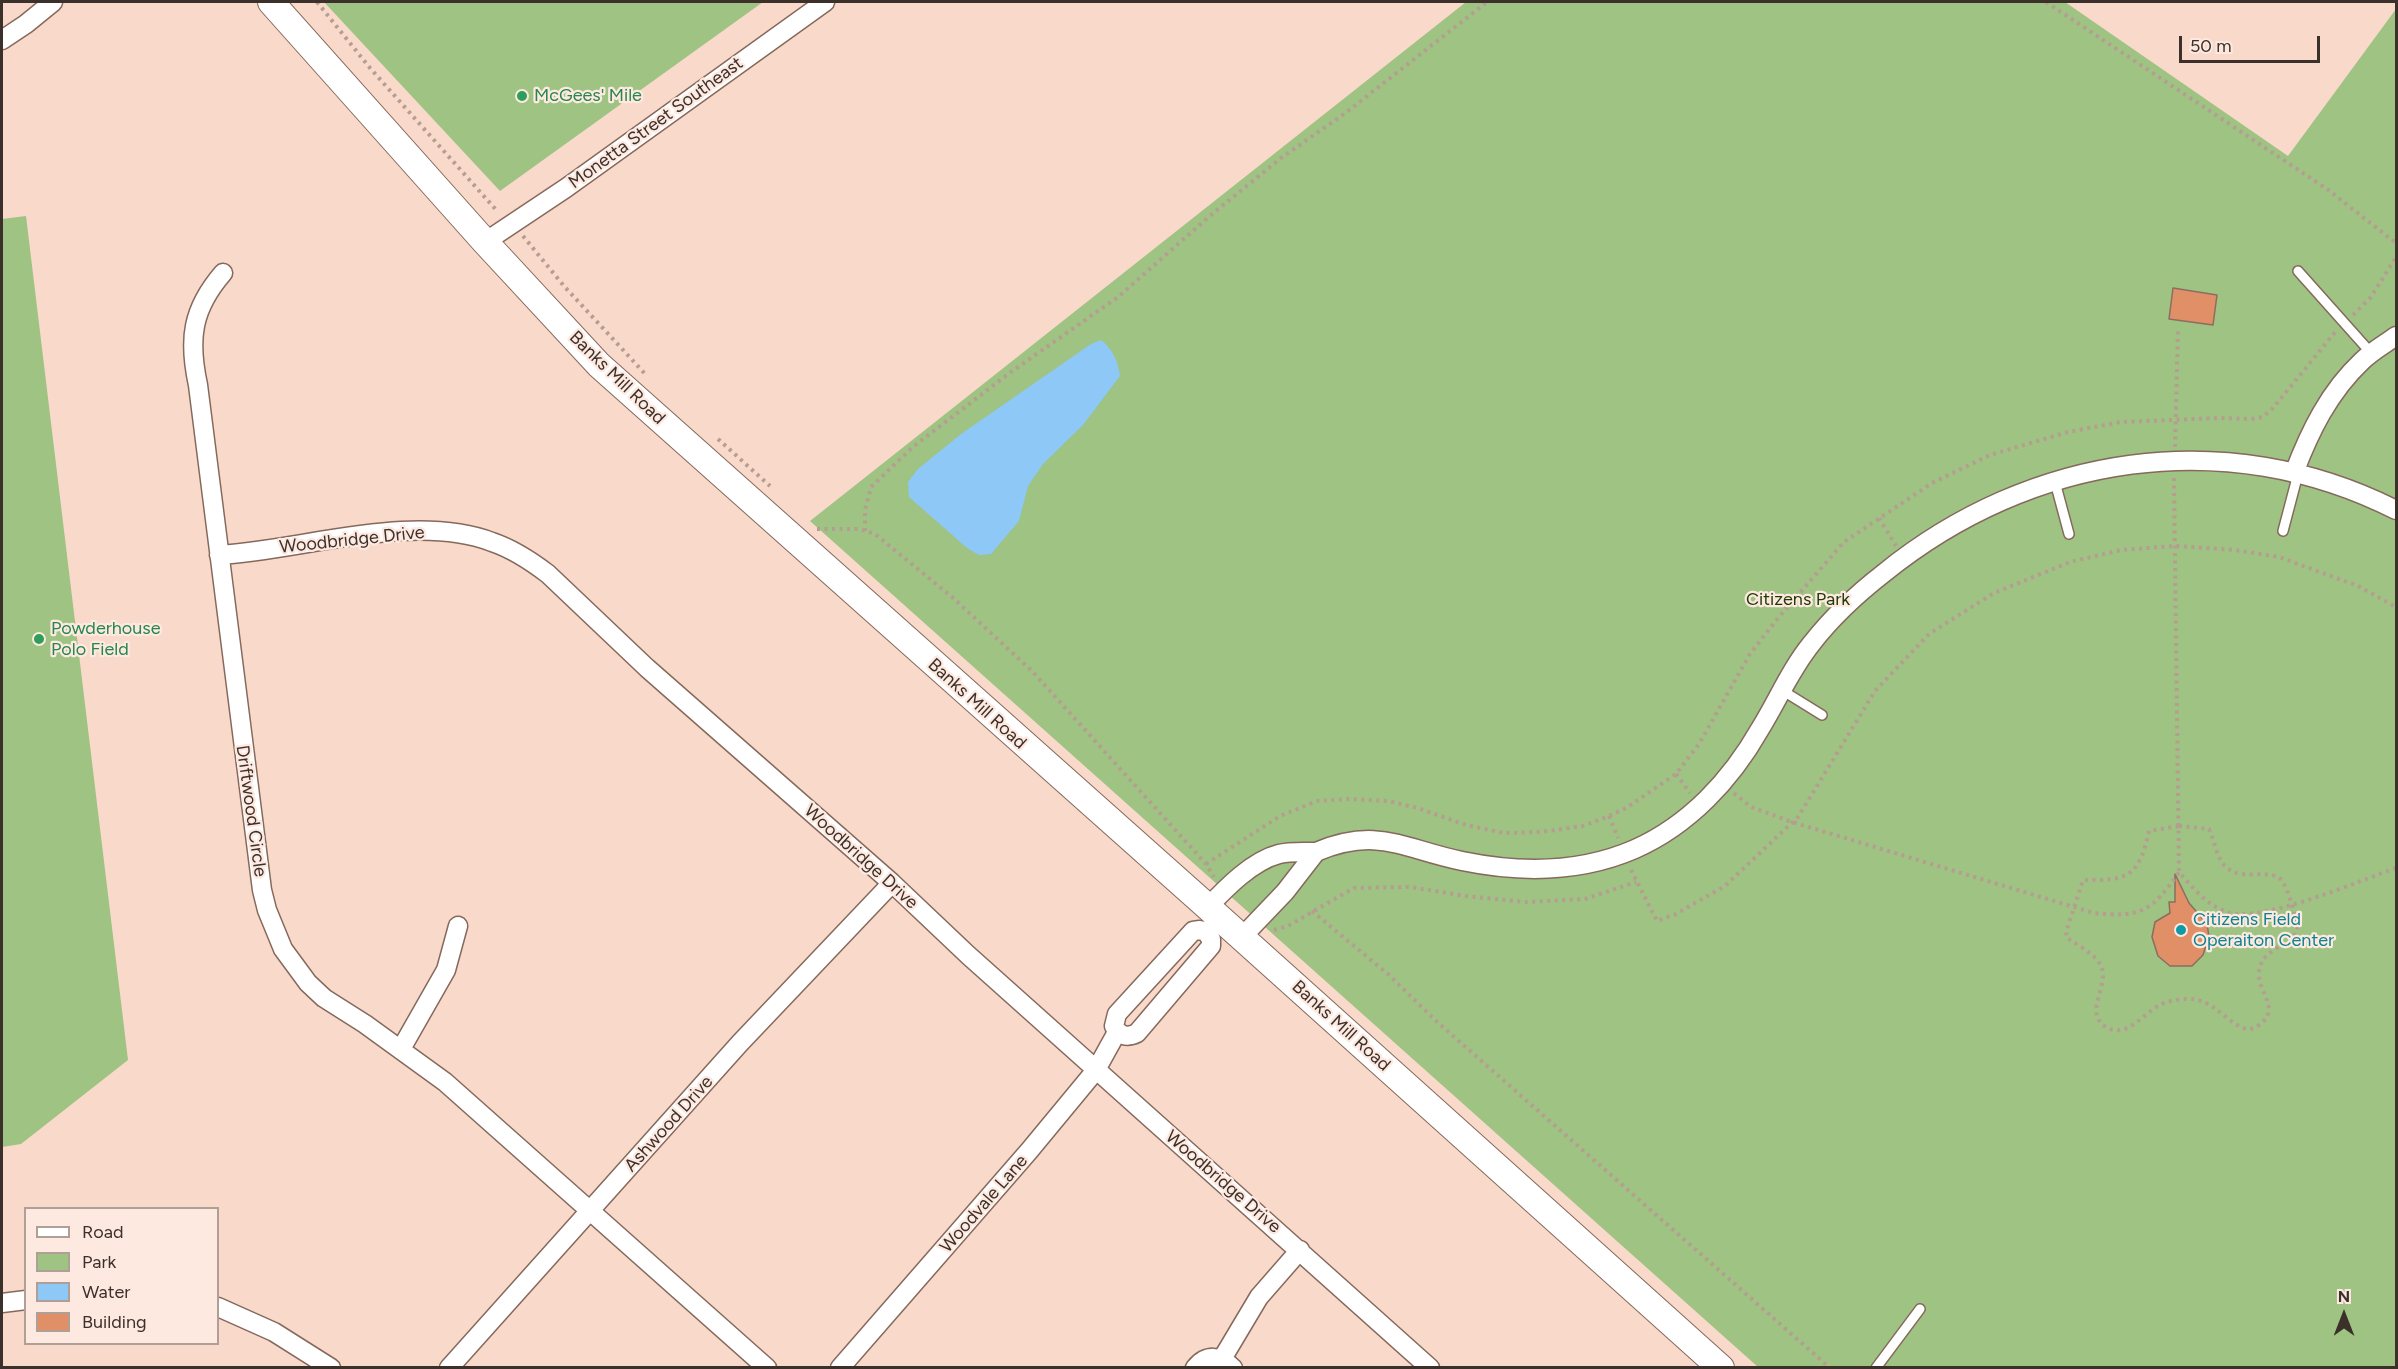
<!DOCTYPE html>
<style>
body{margin:0}
#map{position:relative;width:2398px;height:1369px;overflow:hidden;background:#f9d9ca;font-family:Figtree,sans-serif}
canvas{display:block}
.frame{position:absolute;inset:0;border:3px solid #3c302a;pointer-events:none}
.legend{position:absolute;left:24px;top:1207px;width:195px;height:138px;box-sizing:border-box;background:#fde9e0;border:2px solid #b09f97;margin:0;padding:8px 10px;list-style:none;font-size:18px;color:#3c302a}
.legend li{display:flex;align-items:center;gap:12px;height:30px}
.legend b{width:30px;border:2px solid #b09f97}
.north{position:absolute;left:2314px;top:1285px;width:60px;height:60px;-webkit-text-stroke:4px #fde9e0;paint-order:stroke;rotate:0deg;font-size:16px;font-weight:700;line-height:24px;text-align:center;color:#3c302a}
.north::after{content:'';display:block;margin:auto;width:21px;height:27px;background:#3c302a;clip-path:polygon(50% 0,100% 100%,50% 72%,0 100%)}
.scale{position:absolute;left:2179px;top:36px;width:141px;height:27px;box-sizing:border-box;border:3px solid #3c302a;border-top:0;padding-left:8px;font-size:18px;line-height:21px;white-space:nowrap;color:#3c302a;-webkit-text-stroke:4px #fde9e0;paint-order:stroke}
</style>
<div id="map">
<canvas width="2398" height="1369"></canvas>
<div class="frame"></div>
<ul class="legend">
<li><b style="height:8px;background:#fff"></b>Road</li>
<li><b style="height:16px;background:#9ec383"></b>Park</li>
<li><b style="height:16px;background:#8dc8f7"></b>Water</li>
<li><b style="height:16px;background:#e08f67"></b>Building</li>
</ul>
<div class="north">N</div>
<div class="scale">50 m</div>
</div>
<script>
const c = document.querySelector('canvas').getContext('2d');
c.lineJoin = 'round';
function paint(path, color) {
  c.fillStyle = color;
  c.fill(path, 'evenodd');
}
function stroke(path, color, width, dash) {
  c.strokeStyle = color;
  c.lineWidth = width;
  c.lineCap = dash ? 'butt' : 'round';
  c.setLineDash(dash || []);
  c.stroke(path);
}
function drawText(font, color, halo, rows, align = 'center') {
  c.font = font + ' Figtree,sans-serif';
  c.lineWidth = 4.5;
  c.setLineDash([]);
  c.textBaseline = 'middle';
  c.strokeStyle = halo;
  c.fillStyle = color;
  for (const [text, x, y, turn = 0] of rows) {
    c.save();
    c.translate(x, y);
    c.rotate((+turn || 0) * Math.PI / 180);
    c.textAlign = isNaN(turn) ? turn : align;
    if (halo) c.strokeText(text, 0, 0);
    c.fillText(text, 0, 0);
    c.restore();
  }
}
const green = new Path2D(`
 M324 2H763L500 191Z
 M1466 2H2065L2288 156 2396 9V1367H1758L810 521Z
 M26 216 128 1060 21 1144 2 1147V219Z`);
const water = new Path2D(`
 M1101 340C1113 350 1118 361 1120 376L1083 425 1043 464 1028 486 1019 521 991 554 979 555 967 548 909 497 908 482 918 469 961 434 1091 344Z`);
const building = new Path2D(`
 M2173 288 2217 295 2213 325 2169 319Z
 M2175 874 2189 903 2207 924 2209 936 2203 955 2192 966H2170L2158 956 2152 937 2155 922 2170 913 2169 902H2175Z`);
const path = new Path2D(`
 M317 2 370 68 498 212
 M2046 2 2327 189 2396 243
 M523 236 564 286 647 376
 M2353 315 2371 297 2396 257
 M718 439 770 486
 M2175 447 2178 328
 M2174 478 2179 872
 M1879 518 1896 546
 M817 529H860L875 534 952 597 1032 671 1206 864 1214 877
 M865 531V510L871 487 914 446 1011 372 1118 297 1211 215 1281 158 1344 114 1487 2
 M1676 774 1690 793
 M1734 793 1751 807 1792 822 2094 913C2142 918 2152 911 2179 872 2191 886 2206 904 2224 911 2256 926 2361 880 2396 868
 M1609 816 1618 838
 M2179 826 2209 829C2215 842 2216 857 2226 867 2241 882 2273 867 2282 881 2291 895 2294 915 2298 930 2290 947 2261 948 2259 972 2257 992 2282 1009 2259 1025 2237 1042 2219 997 2188 999 2178 999 2167 1001 2158 1006 2142 1015 2126 1039 2106 1027 2082 1013 2112 983 2100 964 2093 953 2078 945 2067 938L2066 932 2083 880C2128 881 2139 877 2149 831Z
 M1206 864 1280 816 1317 801 1349 799 1388 801 1418 808 1466 825 1504 833 1541 832 1583 826 1609 816 1626 808 1676 774 1699 744 1750 654 1778 618 1844 542 1932 483 1990 455 2068 432 2121 422 2218 418 2251 419 2263 417 2273 408 2336 331
 M1631 870 1657 921 1676 914 1725 886 1798 817 1875 691 1929 634 1994 593 2070 562 2121 550 2175 546 2235 550 2279 557 2358 586 2396 607
 M1312 911 1389 975 1435 1020 1830 1368
 M1274 930 1288 926 1354 888 1410 887 1466 896 1526 902 1585 899 1636 882`);
const lane = new Path2D(`
 M2298 271 2372 354
 M2055 482 2069 534
 M2283 531 2298 474
 M1780 689 1822 715
 M1876 1368 1920 1309`);
const street = new Path2D(`
 M2 40 26 24 53 2
 M485 242 566 188 825 2
 M223 273C192 309 188 339 198 385L262 890 267 910 283 949 308 983 324 998 365 1024 445 1082 767 1368
 M2294 473C2310 431 2329 392 2362 361 2372 351 2385 344 2396 336
 M219 555C302 550 413 512 492 542 513 549 531 561 548 574L647 668 892 883 968 955 1430 1368
 M1316 852C1378 826 1403 849 1462 861 1520 873 1580 873 1635 849 1689 825 1731 780 1760 729 1778 700 1790 670 1812 643 1833 616 1857 594 1884 573 2031 454 2226 424 2396 510
 M1208 907C1226 888 1252 861 1279 854 1290 851 1304 852 1316 852L1285 892 1242 937
 M1206 932 1211 939V946L1137 1033C1127 1038 1119 1036 1114 1026L1117 1014 1193 931 1200 930 1206 932 1221 919
 M401 1049 446 970 458 926
 M2 1303 26 1300
 M218 1307 274 1332 331 1368
 M1222 1359 1259 1297 1300 1250
 M449 1368 740 1043 892 883
 M840 1368 1029 1151 1096 1070 1117 1032
 M1195 1368C1206 1354 1221 1355 1233 1368`);
const secondary = new Path2D(`
 M271 2 485 242 599 365 1201 901 1721 1368`);
const markers = [
 [522,96,6,"#2e9e5b"],
 [39,639,6,"#2e9e5b"],
 [2181,930,6,"#0f9aa8"]
];
const leisureNames = [
 ["McGees' Mile",534,96],
 ["Powderhouse",51,629],
 ["Polo Field",51,650]
];
const streetNames = [
 ["Monetta Street Southeast",656,123,-36],
 ["Banks Mill Road",617,378,44],
 ["Woodbridge Drive",352,540,-6],
 ["Banks Mill Road",977,704,42],
 ["Driftwood Circle",251,811,82],
 ["Woodbridge Drive",861,857,42],
 ["Banks Mill Road",1341,1026,42],
 ["Ashwood Drive",669,1124,-48],
 ["Woodbridge Drive",1223,1182,41],
 ["Woodvale Lane",984,1204,-49]
];
const parkNames = [
 ["Citizens Park",1798,600]
];
const cultureNames = [
 ["Citizens Field",2193,920],
 ["Operaiton Center",2193,941]
];
paint(green, '#9ec383');
paint(water, '#8dc8f7');
paint(building, '#e08f67');
stroke(building, '#8b6e61', 1.5);
stroke(lane, '#85695c', 12);
stroke(street, '#85695c', 21);
stroke(secondary, '#85695c', 28);
stroke(path, '#b69d91', 4, [3, 4.5]);
stroke(lane, '#fff', 9);
stroke(street, '#fff', 18);
stroke(secondary, '#fff', 26);
for (const [x, y, r, color] of markers) {
  const dot = new Path2D();
  dot.arc(x, y, r, 0, 2 * Math.PI);
  c.fillStyle = color;
  c.fill(dot);
  stroke(dot, '#fde9e0', 2);
}
drawText('18px', '#27864d', '#fde9e0', leisureNames, 'left');
drawText('18px', '#3c302a', '#fde9e0', streetNames);
drawText('18px', '#1e3901', '#fde9e0', parkNames);
drawText('18px', '#0d838f', '#fde9e0', cultureNames, 'left');
</script>
